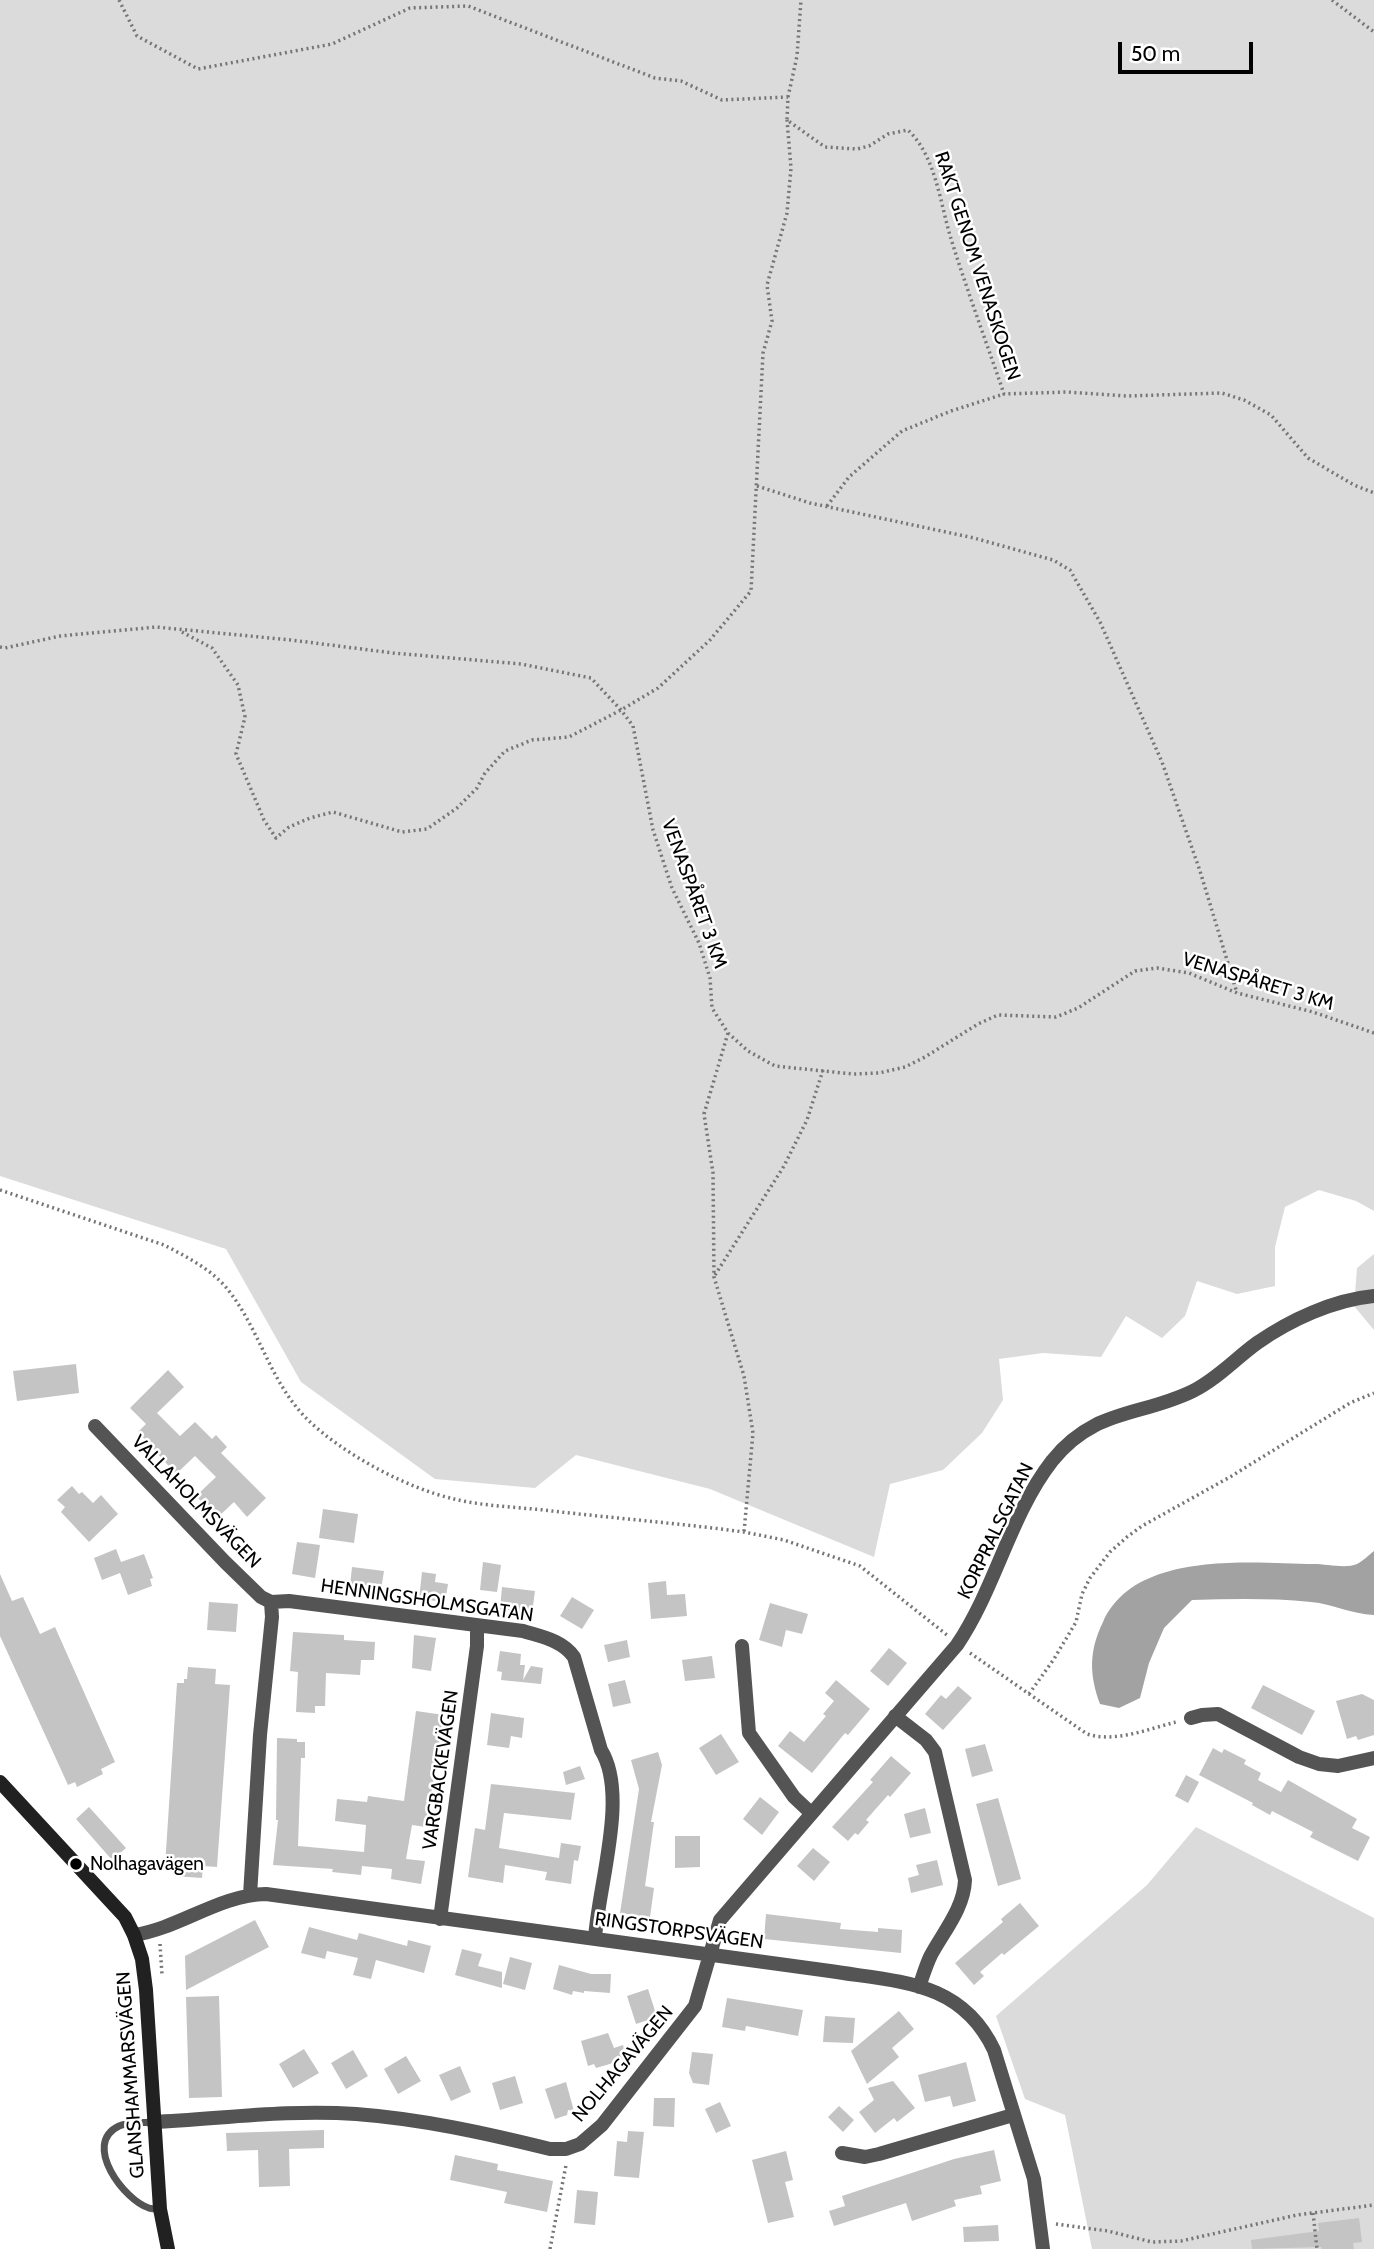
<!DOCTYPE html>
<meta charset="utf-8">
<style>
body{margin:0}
#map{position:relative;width:1374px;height:2249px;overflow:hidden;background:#fff;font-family:Cabin,sans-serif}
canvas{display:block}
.scale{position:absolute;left:1118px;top:42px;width:135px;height:32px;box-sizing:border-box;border:4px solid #000;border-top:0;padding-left:9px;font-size:21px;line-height:24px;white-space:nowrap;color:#000;-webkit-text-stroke:5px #fff;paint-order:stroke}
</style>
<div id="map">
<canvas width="1374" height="2249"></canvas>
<div class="scale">50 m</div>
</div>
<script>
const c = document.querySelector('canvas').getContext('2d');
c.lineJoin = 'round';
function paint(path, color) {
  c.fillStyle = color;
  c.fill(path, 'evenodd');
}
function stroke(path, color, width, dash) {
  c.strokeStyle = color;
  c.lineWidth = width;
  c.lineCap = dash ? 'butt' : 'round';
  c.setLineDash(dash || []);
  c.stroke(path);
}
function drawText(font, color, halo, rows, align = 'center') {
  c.font = font + ' Cabin,sans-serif';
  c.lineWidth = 5;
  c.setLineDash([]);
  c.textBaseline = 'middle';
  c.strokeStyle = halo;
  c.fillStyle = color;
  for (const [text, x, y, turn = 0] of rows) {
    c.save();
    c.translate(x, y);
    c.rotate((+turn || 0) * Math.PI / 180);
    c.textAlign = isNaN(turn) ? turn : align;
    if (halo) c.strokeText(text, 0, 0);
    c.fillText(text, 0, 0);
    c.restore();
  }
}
const green = new Path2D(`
 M0 0H1374V1211L1356 1201 1319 1190 1285 1207 1275 1247V1286L1237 1294 1197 1281 1185 1316 1162 1338 1126 1316 1101 1357 1043 1353 999 1359 1003 1400 982 1433 943 1470 890 1484 874 1557 710 1489 576 1455 535 1488 435 1479 301 1382 226 1249 0 1176Z
 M1374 1254V1330L1354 1306 1357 1268Z
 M1196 1827 1374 1918V2249H1092L1065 2115 1025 2099 996 2016 1147 1885Z`);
const water = new Path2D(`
 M1374 1551V1615C1351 1614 1333 1604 1311 1602 1271 1598 1231 1599 1192 1600L1164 1628 1149 1663 1140 1698 1119 1708 1100 1704C1089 1674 1089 1651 1103 1622 1135 1550 1250 1563 1314 1564 1326 1564 1346 1569 1357 1564 1363 1561 1369 1555 1374 1551Z`);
const building = new Path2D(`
 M76 1364 79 1393 17 1401 13 1371Z
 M168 1370 184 1387 157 1413 180 1436 195 1422 212 1439 216 1435 227 1447 221 1453 266 1498 247 1517 234 1502 217 1518 196 1496 216 1477 195 1456 176 1474 138 1432 146 1424 130 1408Z
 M72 1486 79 1494 82 1492 93 1503 101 1495 118 1514 89 1542 61 1512 65 1507 57 1500Z
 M323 1509 358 1514 354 1543 319 1538Z
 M297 1542 320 1545 315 1578 292 1574Z
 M116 1549 121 1562 144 1554 153 1578 150 1579 152 1586 128 1595 120 1573 102 1580 94 1558Z
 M483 1562 501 1565 497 1592 480 1590Z
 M352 1567 384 1571 381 1590 350 1586Z
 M422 1572 436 1574 435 1582 448 1584 445 1602 419 1599Z
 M0 1574 12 1601 23 1597 40 1634 55 1627 115 1762 101 1769 103 1774 77 1787 75 1782 68 1785 0 1636Z
 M666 1581 667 1595 685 1594 687 1616 651 1619 648 1583Z
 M502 1587 535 1591 532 1613 500 1609Z
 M572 1597 594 1610 582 1629 560 1616Z
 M209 1602 238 1604 236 1632 207 1630Z
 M770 1603 808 1614 802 1634 786 1630 782 1647 759 1640Z
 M293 1632 344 1635V1640L375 1642 374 1660H361L360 1675 326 1673 325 1706H315V1713L296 1712 298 1672 290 1671Z
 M414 1635 436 1638 431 1671 412 1668Z
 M627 1640 630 1657 608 1662 604 1645Z
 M889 1648 907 1663 888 1686 870 1671Z
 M500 1651 521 1654 520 1665H525L523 1680 531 1666 543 1668 541 1684 501 1680 502 1672 497 1671Z
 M712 1656 715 1678 685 1681 682 1660Z
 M188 1667 216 1669 215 1684 230 1685 217 1867 203 1866 202 1878 174 1876 172 1866H165L177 1683H184V1679H187Z
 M625 1680 631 1703 613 1707 608 1684Z
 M836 1680 870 1709 848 1735 845 1733 812 1773 778 1746 790 1731 804 1742 826 1716 823 1714 834 1701 825 1693Z
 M1263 1685 1315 1711 1302 1735 1251 1708Z
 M958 1686 972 1698 943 1730 925 1714 941 1695 946 1699Z
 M1362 1694 1374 1700V1735L1358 1740 1356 1736 1347 1739 1336 1701Z
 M416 1711 444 1715 426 1827 412 1825 406 1859 425 1861 421 1884 391 1879 392 1869 362 1866 361 1875 332 1872 333 1869 273 1865 278 1820H276L277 1738 297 1739V1742H305V1758H301L298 1846 364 1852 366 1825 335 1821 337 1799 367 1802 368 1796 404 1801Z
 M491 1713 524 1718 522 1738 511 1736 509 1748 487 1745Z
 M721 1734 739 1762 716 1775 699 1748Z
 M985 1744 993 1771 972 1777 965 1749Z
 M1213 1748 1222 1753 1224 1749 1246 1760 1244 1764 1261 1773 1258 1780 1281 1792 1288 1780 1357 1819 1352 1828 1370 1837 1358 1861 1310 1837 1313 1832 1272 1811 1270 1815 1252 1805 1253 1803 1199 1775Z
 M658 1752 662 1765 651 1822H654L645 1886 654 1888 650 1917 620 1913 639 1789 631 1760Z
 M891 1756 911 1773 890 1797 888 1795 866 1820 869 1822 858 1835 855 1833 848 1841 832 1827 873 1782 870 1780Z
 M580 1766 585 1779 566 1785 563 1772Z
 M1186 1775 1199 1782 1188 1803 1175 1796Z
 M491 1784 575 1793 571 1820 504 1813 499 1848 559 1858 561 1843 581 1846 578 1861 574 1860 571 1884 545 1880 547 1872 505 1865 503 1883 468 1877 475 1828 485 1830Z
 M760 1797 779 1812 762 1835 743 1819Z
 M998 1798 1021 1879 998 1886 976 1804Z
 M89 1807 126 1848 112 1860 76 1819Z
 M925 1808 931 1833 910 1838 904 1814Z
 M675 1836H700V1867L675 1868Z
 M813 1848 830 1862 814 1881 797 1866Z
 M937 1860 943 1885 911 1893 908 1878 919 1875 916 1865Z
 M1020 1903 1039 1926 1004 1955 1002 1953 980 1972 984 1976 974 1985 955 1963 1003 1922 1001 1919Z
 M766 1914 841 1923 840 1929 878 1932V1928L902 1930 901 1953 764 1939Z
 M255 1920 269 1947 186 1990 185 1956Z
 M309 1927 357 1940 359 1933 407 1946 408 1940 431 1946 424 1973 376 1960 371 1979 353 1975 358 1958 327 1951 325 1959 301 1953Z
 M462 1949 482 1954 478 1966 502 1972V1988L455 1975Z
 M510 1957 532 1963 525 1990 503 1984Z
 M559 1965 591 1974H611L610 1993 584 1991V1993L573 1991 572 1995 553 1989Z
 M648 1989 657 2017 636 2024 627 1996Z
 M219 1996 222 2097 189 2098 186 1997Z
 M727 1998 803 2010 798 2036 746 2026 745 2031 722 2027Z
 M899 2011 914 2029 892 2048 899 2057 867 2084 851 2051Z
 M825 2016 855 2018 853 2043 823 2042Z
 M608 2033 614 2048 623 2045 627 2059 596 2068 594 2064 588 2066 581 2041Z
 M304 2049 319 2073 293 2088 279 2064Z
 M353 2050 368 2076 346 2089 331 2063Z
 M692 2052 713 2054 709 2085 693 2083 689 2073Z
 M406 2056 421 2081 398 2094 384 2069Z
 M966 2062 976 2101 953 2107 950 2096 925 2102 918 2075Z
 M460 2066 471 2092 451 2101 439 2075Z
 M515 2076 523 2103 500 2110 492 2083Z
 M893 2081 915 2108 897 2122 894 2118 875 2133 859 2112 874 2100 868 2088Z
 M566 2082 574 2111 568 2110 567 2115 555 2119 545 2089Z
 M654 2098H675L674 2127 653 2126Z
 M720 2102 731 2126 716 2133 705 2109Z
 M839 2106 854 2120 843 2132 828 2117Z
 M324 2130V2148L289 2149 290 2186 259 2187 258 2150 227 2151 226 2133Z
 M628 2131 644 2132 639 2178 614 2176 617 2141 627 2142Z
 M994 2150 1001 2181 980 2186 982 2194 954 2200 956 2206 912 2221 906 2203 834 2226 829 2211 845 2206 842 2196 954 2159Z
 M786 2151 793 2180 785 2182 794 2217 768 2223 752 2160Z
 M455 2155 498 2164 497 2170 553 2181 547 2212 504 2203 507 2192 450 2180Z
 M577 2190 598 2192 595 2225 574 2223Z
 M1359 2218 1362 2242 1353 2243 1354 2249H1322L1321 2247 1252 2249 1251 2240 1319 2231 1318 2223Z
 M998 2225 999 2241 964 2242 963 2227Z`);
const path = new Path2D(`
 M119 0 137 36 198 69 332 44 410 8 468 6 655 78 681 81 722 100 788 97 787 120 825 147 857 149 869 146 888 134 908 130C937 158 940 205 952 242 968 293 987 344 1004 394L1067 392 1126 396 1222 393 1244 400 1271 415 1308 458 1354 485 1374 493
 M1332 0 1374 32
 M788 97 797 56 801 0
 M757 486 810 503 974 538 1053 560 1070 570 1100 622 1162 762 1200 871 1237 993
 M827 506 849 477 902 431 951 411 1004 394
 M182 632 212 648 238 685 245 717 236 754 264 820 276 838 289 827 310 818 333 812 402 832 427 829 457 808 477 788 485 773 505 751 532 740 569 737 621 710 658 688 710 640 751 591 763 353 772 321 767 285 787 213 791 168 787 120
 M0 647 5 648 60 636 156 627 291 640 393 653 521 664 591 678 621 710 633 726 653 830 672 888 699 943 710 978 712 1008 728 1033 748 1051 775 1066 853 1074 879 1073 905 1067 925 1057 978 1024 998 1015 1056 1017 1078 1008 1135 971 1157 968 1189 973 1237 993 1313 1012 1374 1033
 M728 1033 704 1114 713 1173 714 1277 744 1376 753 1433 744 1532
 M0 1190 164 1245C187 1257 213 1270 229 1291 260 1331 270 1381 306 1418 341 1453 406 1488 454 1499 483 1506 514 1507 544 1510 610 1518 678 1523 744 1532L784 1540 860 1566 947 1635
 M715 1275 784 1166 807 1120 823 1070
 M970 1653 1087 1734C1115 1743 1148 1729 1176 1722
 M1029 1694 1054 1659 1076 1622 1082 1594 1090 1578 1110 1552 1127 1537 1142 1526 1230 1477 1350 1403 1374 1393
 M160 1944 162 1975
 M1313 2213 1317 2249
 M1056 2224 1108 2231 1152 2242 1181 2241 1297 2215 1374 2205
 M550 2249 566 2165`);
const lane = new Path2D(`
 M153 2122C143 2123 129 2122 119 2126 81 2144 125 2201 149 2208 150 2209 159 2209 160 2209`);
const street = new Path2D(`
 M95 1426 225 1562 261 1597 271 1602
 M742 1646 749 1733 794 1797 811 1813
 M895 1716 926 1740 935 1752 965 1880C964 1908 944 1931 931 1955 926 1965 923 1976 919 1987
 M1191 1718 1202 1715 1218 1714 1299 1757 1319 1764 1338 1766 1374 1758
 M250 1895 260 1735 272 1617 271 1602 289 1601 523 1631C542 1637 562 1640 574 1657L601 1750C629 1795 598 1886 595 1939
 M440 1919 477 1646V1627
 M134 1935C180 1928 219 1895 266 1894L830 1971C898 1982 961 1980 994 2050L1034 2179 1043 2249
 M153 2122C220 2119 288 2109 356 2114 422 2119 485 2133 550 2149H566L580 2144 602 2125 695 2006 720 1920 957 1645C996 1587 1010 1515 1052 1461 1094 1408 1140 1417 1193 1391 1217 1379 1235 1359 1257 1343 1290 1320 1333 1300 1374 1296
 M842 2153 865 2157 879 2154 1013 2115`);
const secondary = new Path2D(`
 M0 1782 125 1917 134 1935 142 1959 146 1990 160 2209 168 2249`);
const markers = [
 [76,1864,7,"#000"]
];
const streetNames = [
 ["RAKT GENOM VENASKOGEN",977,266,72],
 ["VENASPÅRET 3 KM",694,894,70],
 ["VENASPÅRET 3 KM",1258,982,17],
 ["VALLAHOLMSVÄGEN",196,1502,46],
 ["KORPRALSGATAN",996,1531,-64],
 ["HENNINGSHOLMSGATAN",427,1601,8],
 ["VARGBACKEVÄGEN",441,1770,-82],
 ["RINGSTORPSVÄGEN",679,1931,8],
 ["NOLHAGAVÄGEN",623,2064,-50],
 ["GLANSHAMMARSVÄGEN",131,2075,-94]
];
const poiNames = [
 ["Nolhagavägen",90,1864]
];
paint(green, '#dbdbdb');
paint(water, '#a2a2a2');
paint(building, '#c4c4c4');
stroke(path, '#767676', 3.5, [2, 3.5]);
stroke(lane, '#545454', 7);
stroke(street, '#545454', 14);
stroke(secondary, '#212121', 14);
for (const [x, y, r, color] of markers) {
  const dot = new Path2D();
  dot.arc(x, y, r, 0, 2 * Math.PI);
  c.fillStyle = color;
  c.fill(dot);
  stroke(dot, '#fff', 2.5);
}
drawText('19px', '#000', '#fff', streetNames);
drawText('19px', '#000', '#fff', poiNames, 'left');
</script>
